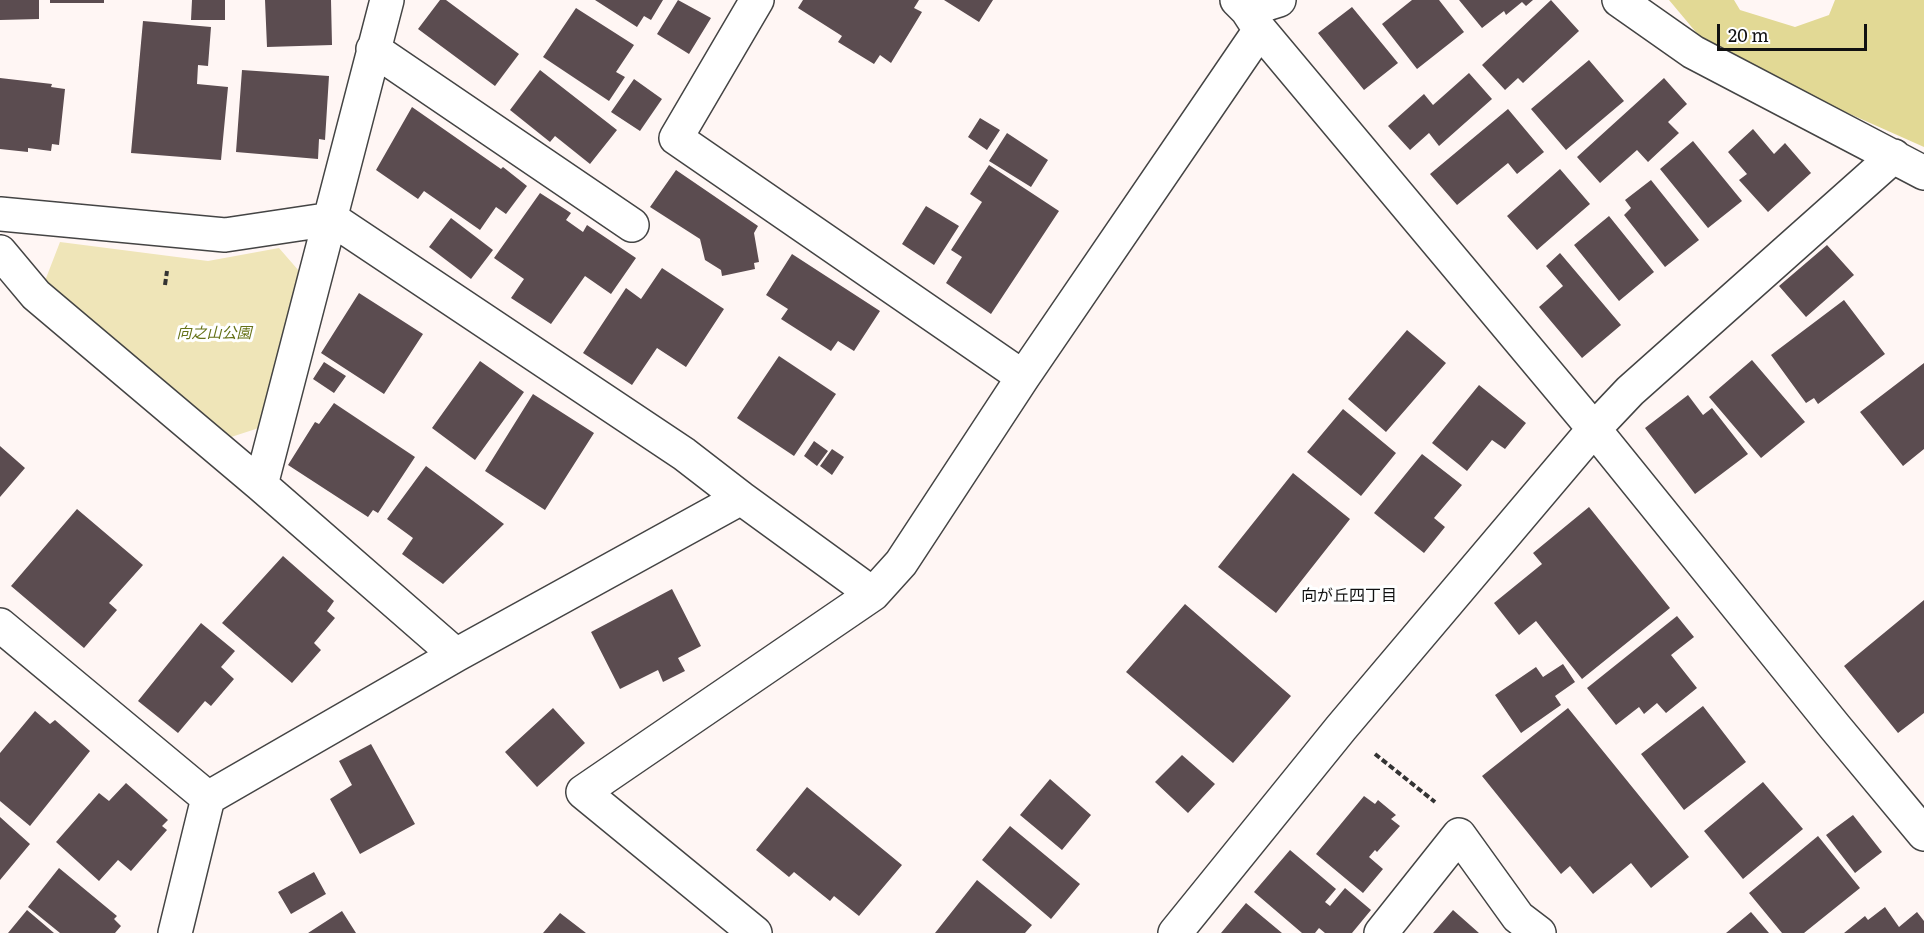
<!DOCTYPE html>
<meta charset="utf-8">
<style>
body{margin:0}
#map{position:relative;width:1924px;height:933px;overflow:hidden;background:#fff6f4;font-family:Literata,serif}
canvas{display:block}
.scale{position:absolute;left:1717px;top:24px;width:150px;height:27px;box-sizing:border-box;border:3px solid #111;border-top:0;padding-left:8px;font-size:18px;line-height:21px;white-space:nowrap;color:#111;-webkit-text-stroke:4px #fff;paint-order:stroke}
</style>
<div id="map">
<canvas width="1924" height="933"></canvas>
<div class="scale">20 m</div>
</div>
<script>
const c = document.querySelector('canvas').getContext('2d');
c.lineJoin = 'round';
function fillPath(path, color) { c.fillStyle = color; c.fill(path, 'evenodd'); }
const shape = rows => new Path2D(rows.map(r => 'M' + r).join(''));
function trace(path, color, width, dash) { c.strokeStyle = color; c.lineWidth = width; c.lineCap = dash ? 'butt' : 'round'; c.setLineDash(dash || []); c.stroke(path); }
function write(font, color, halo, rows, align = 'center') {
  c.font = font + ' Literata,"Noto Sans JP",serif'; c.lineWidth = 6; c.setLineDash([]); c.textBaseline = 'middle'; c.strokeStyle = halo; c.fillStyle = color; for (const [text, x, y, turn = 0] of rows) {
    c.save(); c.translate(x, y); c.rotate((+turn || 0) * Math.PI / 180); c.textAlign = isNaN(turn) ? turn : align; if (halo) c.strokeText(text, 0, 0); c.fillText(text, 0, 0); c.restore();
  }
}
const green = shape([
 [60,242,208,261,279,248,306,279,265,426,225,439,43,286]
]);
const forest = shape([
 [1669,0,1734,0,1740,10,1795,27,1829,15,1835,0,1924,0,1924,147,1814,98,1700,37]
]);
const building = shape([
 [0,0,39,0,39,19,0,20],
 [50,0,104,0,104,3,50,3],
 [192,0,225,0,225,20,191,20],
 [265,0,331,0,332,45,267,47],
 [440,0,446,0,519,54,495,86,418,29],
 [595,0,663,0,651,20,644,16,637,27],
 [678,0,711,18,689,54,657,34],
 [803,0,919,0,914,8,922,12,891,63,880,55,874,64,838,42,842,36,798,8],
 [944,0,993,0,979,22],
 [1412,0,1439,0,1464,32,1417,69,1382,24],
 [1459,0,1533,0,1526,6,1522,2,1506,15,1504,11,1482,28],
 [1551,0,1579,31,1523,83,1518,78,1505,90,1482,65],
 [1352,7,1398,63,1364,90,1318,33],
 [576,8,634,45,616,72,625,77,609,101,543,57],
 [143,21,211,27,208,66,198,65,197,84,228,87,221,160,131,153],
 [1589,60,1624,101,1566,150,1531,109],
 [242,70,329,76,325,140,319,139,318,159,236,152],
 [540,70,617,130,590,164,555,136,550,142,510,110],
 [1469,73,1492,99,1439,146,1429,133,1410,150,1388,126,1424,94,1433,105],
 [0,78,52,84,51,87,65,89,59,145,52,144,51,151,28,148,28,152,0,149],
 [1664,78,1687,104,1668,122,1679,133,1648,162,1637,150,1600,183,1577,157],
 [634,79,662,99,640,131,611,112],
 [412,107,501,169,503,167,527,186,506,214,496,207,480,230,424,191,418,199,376,170],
 [1508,109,1544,152,1517,174,1508,163,1457,205,1430,174],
 [980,118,1000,130,987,150,968,137],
 [1753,129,1774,154,1785,143,1811,173,1768,212,1739,180,1747,174,1728,152],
 [1007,133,1048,160,1031,187,989,161],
 [1693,141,1742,201,1708,228,1660,169],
 [989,165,1059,211,991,314,946,283,962,257,951,250,982,202,970,194],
 [1560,169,1590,204,1537,250,1507,216],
 [676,170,758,226,754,233,759,262,754,263,755,269,722,276,721,270,705,260,700,239,650,207],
 [1651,180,1699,240,1665,267,1624,215,1631,208,1625,200],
 [540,193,571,213,566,220,583,232,587,225,636,258,611,294,585,276,551,324,511,298,524,279,494,258],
 [926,206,959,226,934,265,902,244],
 [1609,216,1654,272,1619,301,1574,245],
 [451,218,493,250,471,279,429,247],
 [1827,245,1854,275,1806,317,1779,286],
 [1560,253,1621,325,1582,358,1539,307,1563,286,1546,266],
 [792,254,880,311,854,351,838,341,831,351,781,319,788,309,766,295],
 [662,268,724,309,686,367,657,348,632,385,583,353,626,288,641,299],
 [359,293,423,334,384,394,321,353],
 [1844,300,1885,354,1818,404,1814,398,1806,403,1771,355],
 [1407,330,1446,363,1386,432,1348,399],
 [779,356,836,394,794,456,737,418],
 [1752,360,1805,422,1761,458,1709,397],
 [480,361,524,392,475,460,432,428],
 [324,362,346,376,334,393,313,379],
 [1924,363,1924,449,1903,466,1860,412],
 [1479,385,1526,423,1505,449,1492,440,1467,471,1432,443],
 [533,394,594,433,545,510,485,471],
 [1688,395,1703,415,1712,408,1748,454,1695,494,1645,428],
 [334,403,415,457,378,513,373,510,368,517,288,465,315,422,319,424],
 [1343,409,1396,453,1361,496,1307,452],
 [814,441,828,451,817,466,804,456],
 [0,446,25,468,0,497],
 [832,449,844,457,832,475,820,466],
 [1422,454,1462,485,1434,518,1445,527,1424,553,1374,513],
 [426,466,504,524,443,584,402,554,413,538,387,519],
 [1293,473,1350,519,1276,613,1218,567],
 [1589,507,1670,608,1582,679,1536,621,1519,635,1494,603,1542,564,1533,553],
 [77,509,143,565,109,603,117,610,84,648,11,586],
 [283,556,334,601,327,611,335,618,314,643,321,650,292,683,222,623],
 [672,589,701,646,678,658,685,671,663,682,658,670,620,689,591,632],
 [1924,600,1924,713,1898,733,1844,666],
 [1185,604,1291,696,1233,763,1126,672],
 [1677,616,1694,637,1671,655,1697,688,1666,713,1657,703,1644,714,1639,707,1616,725,1587,688],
 [201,623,235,651,221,667,234,679,211,706,205,701,178,733,138,701],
 [1563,664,1575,682,1555,696,1561,705,1521,733,1495,695,1536,667,1543,677],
 [1703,706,1746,762,1684,810,1641,754],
 [553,708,585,743,537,787,505,752],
 [1568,708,1689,857,1651,888,1631,863,1593,894,1570,866,1561,874,1482,776],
 [35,711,50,724,55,720,90,751,30,826,0,801,0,753],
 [371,744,415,824,360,854,330,799,352,785,339,761],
 [1182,755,1215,784,1188,813,1155,782],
 [1050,779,1091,815,1062,850,1020,815],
 [1763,782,1803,829,1743,879,1704,831],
 [126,783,168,820,162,826,167,830,131,871,118,860,99,881,56,842,99,793,109,801],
 [807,787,902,865,859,916,834,896,830,901,794,872,789,877,756,850],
 [1364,796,1375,804,1378,800,1396,815,1391,819,1400,826,1377,852,1375,850,1369,857,1383,869,1363,893,1316,854],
 [1853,815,1882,852,1855,873,1826,835],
 [0,817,30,844,0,880],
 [1010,826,1080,884,1051,919,982,860],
 [1818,836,1860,888,1804,933,1782,933,1749,893],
 [1290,850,1336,889,1325,902,1330,906,1345,888,1371,910,1352,933,1325,933,1319,928,1315,933,1302,933,1254,892],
 [59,868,117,916,114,919,121,926,115,933,60,933,28,907],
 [314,872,326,894,291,914,278,892],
 [977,880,1032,925,1025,933,935,933],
 [1246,903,1282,933,1221,933],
 [1885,907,1899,927,1917,912,1924,921,1924,933,1844,933,1865,916,1868,920],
 [27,910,54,933,8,933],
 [1453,910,1479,933,1433,933],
 [342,911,356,933,308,933],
 [1751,912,1769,933,1726,933],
 [560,913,586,933,543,933]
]);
const path = shape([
 [165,285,167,271],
 [1375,754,1435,802]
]);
const minor = shape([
 [757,0,676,138,1023,377],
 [1237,0,1247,10,1260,30,1594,429,1835,727,1924,834],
 [1619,0,1693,52,1924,173],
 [1247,10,1279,0],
 [373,49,632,225],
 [0,214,225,235,332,219,684,454,741,498],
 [0,252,36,295,261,485,456,655],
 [261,485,387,0],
 [0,625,208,798],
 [175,933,208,798,456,655,741,498,873,594,901,563,1023,377,1260,30],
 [755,933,583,792,873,594],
 [1175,933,1341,728,1594,429,1630,391,1894,156],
 [1381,933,1459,835,1518,917,1539,933]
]);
const parkNames = [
 ["向之山公園",214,334]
];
const neighbourhoodNames = [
 ["向が丘四丁目",1349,596]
];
fillPath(green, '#efe5b8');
fillPath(forest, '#e2d995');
fillPath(building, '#5b4c50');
trace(minor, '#444', 36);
trace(path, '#333', 4, [6, 3]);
trace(minor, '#fff', 33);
write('italic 15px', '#667218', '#fff', parkNames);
write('16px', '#111', '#fff', neighbourhoodNames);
</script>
